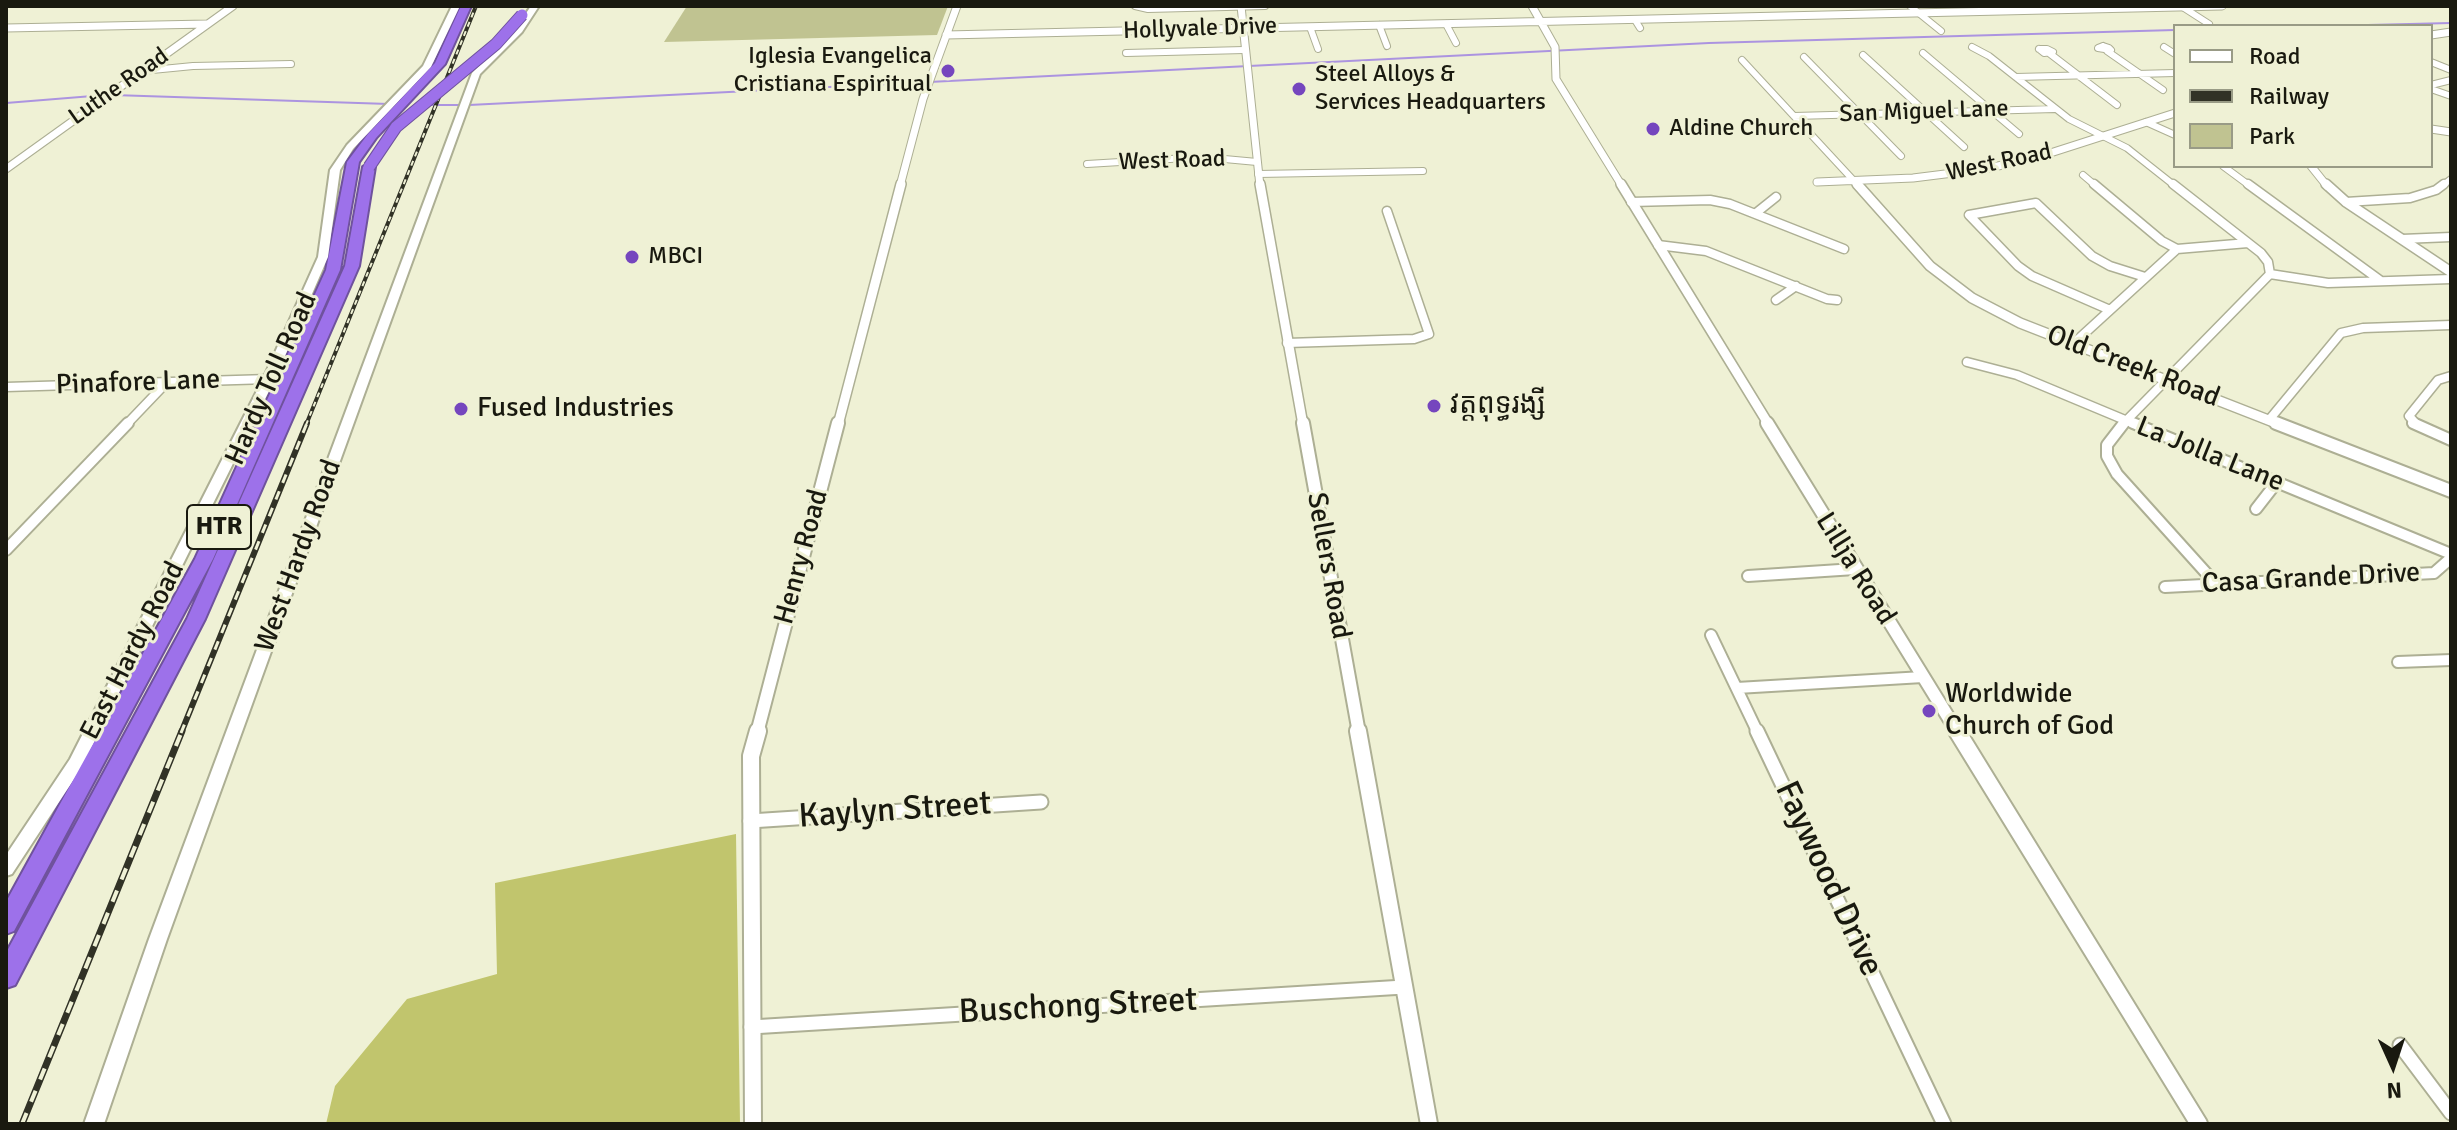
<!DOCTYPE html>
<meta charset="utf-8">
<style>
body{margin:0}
#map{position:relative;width:2457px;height:1130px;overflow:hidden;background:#eff1d5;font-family:Signika,sans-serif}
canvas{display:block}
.frame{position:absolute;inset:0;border:8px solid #19190f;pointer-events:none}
.legend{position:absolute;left:2173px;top:24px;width:260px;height:144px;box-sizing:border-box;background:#eff1d5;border:2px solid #999b86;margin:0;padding:10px 14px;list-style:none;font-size:24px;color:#19190f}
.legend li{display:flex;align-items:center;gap:16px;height:40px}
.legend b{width:40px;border:2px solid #999b86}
.north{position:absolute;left:2353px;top:1026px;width:80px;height:80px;-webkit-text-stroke:6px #eff1d5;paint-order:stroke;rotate:177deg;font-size:22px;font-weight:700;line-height:32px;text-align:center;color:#19190f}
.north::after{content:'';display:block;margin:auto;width:28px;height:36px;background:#19190f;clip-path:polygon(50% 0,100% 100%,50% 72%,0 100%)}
</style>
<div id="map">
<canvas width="2457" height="1130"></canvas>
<div class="frame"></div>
<ul class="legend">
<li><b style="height:10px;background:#fff"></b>Road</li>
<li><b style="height:10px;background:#313226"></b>Railway</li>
<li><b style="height:22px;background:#c0c391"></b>Park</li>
</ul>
<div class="north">N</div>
</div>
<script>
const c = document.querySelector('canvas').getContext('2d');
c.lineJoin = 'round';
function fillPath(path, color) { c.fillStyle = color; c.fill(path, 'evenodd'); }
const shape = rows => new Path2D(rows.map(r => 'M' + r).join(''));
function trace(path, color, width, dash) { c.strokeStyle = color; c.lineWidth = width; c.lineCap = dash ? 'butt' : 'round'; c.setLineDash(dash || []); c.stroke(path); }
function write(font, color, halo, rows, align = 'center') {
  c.font = font + ' Signika,"Noto Sans Khmer",sans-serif'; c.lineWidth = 6; c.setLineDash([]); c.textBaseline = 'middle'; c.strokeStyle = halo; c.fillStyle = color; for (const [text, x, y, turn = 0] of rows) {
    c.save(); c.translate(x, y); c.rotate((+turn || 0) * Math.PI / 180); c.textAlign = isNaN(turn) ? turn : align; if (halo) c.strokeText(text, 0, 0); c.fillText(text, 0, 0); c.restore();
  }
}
const green = shape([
 [687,6,948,6,937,35,664,42]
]);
const forest = shape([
 [736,834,740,1124,326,1124,335,1086,407,999,497,974,495,883]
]);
const stream = shape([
 [2326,26,2451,23],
 [113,95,389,104],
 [6,103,105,95],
 [429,105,461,105],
 [469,105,1709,43,2175,30]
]);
const minorFar3 = shape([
 [1135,6,1148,9,1265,6],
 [1910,6,1941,31],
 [2181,6,2209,24],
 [1635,20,1640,28],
 [1446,24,1456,43],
 [1379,25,1387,46],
 [1310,27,1318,49],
 [2103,46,2109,48,2111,50,2098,48,2103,46],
 [1972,47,1989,56,2069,119,2127,148,2175,186],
 [2164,47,2175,54],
 [2039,49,2047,49,2053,52,2044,53,2039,49],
 [2107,51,2163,90],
 [1126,53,1244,50],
 [1923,53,2019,134],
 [2049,53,2117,105],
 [1863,55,1964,147],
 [1804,57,1901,156],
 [1742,60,1855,182],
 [2431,62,2451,70],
 [142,71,193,66,291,64],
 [2016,77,2175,73],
 [2431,85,2451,80],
 [2431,89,2451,96],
 [1794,116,2055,109],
 [2146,122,2175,135],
 [1087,164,1203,157,1257,162],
 [2223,166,2250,186],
 [1258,174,1423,171],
 [2083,175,2096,186],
 [2442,186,2451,179]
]);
const minorFar2 = shape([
 [2094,184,2162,241,2177,249],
 [2248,184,2381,281],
 [1631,202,1710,200,1730,204,1844,249],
 [2346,202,2410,198,2436,190,2444,184],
 [1756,213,1776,197],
 [2402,239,2451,237],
 [1658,245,1706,251,1827,299,1837,300],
 [2270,274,2328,283,2451,279],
 [1776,300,1796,286],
 [2110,310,2032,276,2018,266,1969,215,2036,203,2092,256,2110,266,2145,277],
 [1287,343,1414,339,1429,334,1387,211],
 [2074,343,2177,249,2248,243],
 [1967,362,2017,375,2137,425],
 [6,387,269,379],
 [2269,420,2341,333,2363,328,2451,325],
 [126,425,168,381],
 [2122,425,2270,274,2268,262,2261,253,2173,184],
 [2417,425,2409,416,2438,380,2451,376]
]);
const minorFar1 = shape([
 [2124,423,2107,445,2107,456,2117,474,2217,585],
 [2133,423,2451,554],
 [2413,423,2451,440],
 [2256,509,2277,482],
 [6,550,128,423],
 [1748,576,1855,569],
 [2165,587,2434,573,2451,558],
 [1711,635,1758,733],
 [2398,662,2451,660],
 [1737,688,1923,677]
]);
const minor = shape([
 [1757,731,1944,1124],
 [750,821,1041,802],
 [751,1027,1404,987],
 [2400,1045,2451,1113]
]);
const tertiaryFar3 = shape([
 [1241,6,1260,186],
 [1532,6,1555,47,1556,79,1622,186],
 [6,28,207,24],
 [946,35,2222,6],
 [2431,35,2451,32],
 [2431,129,2451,132],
 [2311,166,2327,186],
 [6,169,233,6],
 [1817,182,1913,178,1985,169,2041,156,2175,113],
 [1855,182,1858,186],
 [900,186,923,99,957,6]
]);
const tertiaryFar2 = shape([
 [1260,184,1303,425],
 [1621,184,1769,425],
 [1857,184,1930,266,1972,298,2020,323,2281,425],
 [2326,184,2346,202,2451,272],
 [838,425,901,184]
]);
const tertiaryFar1 = shape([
 [1303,423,1359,733],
 [1767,423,1958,733],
 [2276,423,2451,491],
 [757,733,838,423]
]);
const tertiary = shape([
 [1358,731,1429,1124],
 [1957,731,2199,1124],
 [753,1124,751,756,758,731]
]);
const secondary = shape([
 [452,6,460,6,431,67,353,149,340,170,328,257,275,379,82,767,12,874,6,876,6,855,70,759,263,379,318,257,330,170,347,145,423,66,452,6],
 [531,6,539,6,522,32,480,74,167,939,104,1124,84,1124,149,939,472,73,516,28,531,6]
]);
const motorway = shape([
 [461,6,471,6,445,64,376,138,359,162,340,270,213,559,14,931,6,934,6,902,195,559,326,270,347,162,368,134,435,63,461,6],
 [369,163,375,167,359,266,205,619,15,985,6,988,6,953,187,619,345,266,363,167,369,163]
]);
const railFar2 = shape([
 [306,425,476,6]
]);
const railFar1 = shape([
 [181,733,307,423]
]);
const rail = shape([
 [22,1124,182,731]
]);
const motorwayBridge = shape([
 [369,167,396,127,496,44,522,15]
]);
const markers = [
 [948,71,8,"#7546be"],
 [1299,89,8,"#7546be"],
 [1653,129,8,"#7546be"],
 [632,257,8,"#7546be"],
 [1434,406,8,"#7546be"],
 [461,409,8,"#7546be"],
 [1929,711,8,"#7546be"]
];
const farStreetnames = [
 ["Hollyvale Drive",1200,29,-2],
 ["Luthe Road",119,87,-35],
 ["San Miguel Lane",1924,112,-2],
 ["West Road",1172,161,-2],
 ["West Road",1999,163,-12]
];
const farPoinames = [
 ["Iglesia Evangelica",932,57,"right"],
 ["Cristiana Espiritual",932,85,"right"],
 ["Steel Alloys &",1315,75],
 ["Services Headquarters",1315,103],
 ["Aldine Church",1669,129],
 ["MBCI",648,257]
];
const shields = [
 [219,527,64]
];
const shieldNames = [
 ["HTR",219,527]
];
const streetNames = [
 ["Old Creek Road",2133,367,21],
 ["Hardy Toll Road",272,379,-66],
 ["Pinafore Lane",138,383,-2],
 ["La Jolla Lane",2210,455,22],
 ["West Hardy Road",299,556,-70],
 ["Henry Road",802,557,-75],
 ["Sellers Road",1328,566,80],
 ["Lillja Road",1855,569,58],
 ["Casa Grande Drive",2311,579,-3],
 ["East Hardy Road",133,651,-63]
];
const poiNames = [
 ["វត្តពុទ្ធរង្សី",1450,406],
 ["Fused Industries",477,409],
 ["Worldwide",1945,695],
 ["Church of God",1945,727]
];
const nearStreetnames = [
 ["Kaylyn Street",895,811,-4],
 ["Faywood Drive",1828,879,65],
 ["Buschong Street",1078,1007,-3]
];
fillPath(green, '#c0c391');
fillPath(forest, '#c1c56d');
trace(stream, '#ac94e0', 2);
trace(minorFar3, '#adaf94', 8);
trace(minorFar2, '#adaf94', 11);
trace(minorFar1, '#adaf94', 14);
trace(minor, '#adaf94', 17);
trace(tertiaryFar3, '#adaf94', 9);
trace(tertiaryFar2, '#adaf94', 12);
trace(tertiaryFar1, '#adaf94', 16);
trace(tertiary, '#adaf94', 20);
trace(secondary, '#adaf94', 4);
trace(motorway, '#6f529d', 4);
trace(minorFar3, '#fff', 6);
trace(minorFar2, '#fff', 8);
trace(minorFar1, '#fff', 10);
trace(minor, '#fff', 13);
trace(tertiaryFar3, '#fff', 7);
trace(tertiaryFar2, '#fff', 9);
trace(tertiaryFar1, '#fff', 12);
trace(tertiary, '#fff', 16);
fillPath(secondary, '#fff');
fillPath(motorway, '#9d71ea');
trace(railFar2, '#313226', 4);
trace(railFar1, '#313226', 6);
trace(rail, '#313226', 7);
trace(railFar2, '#eff1d5', 2, [5]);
trace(railFar1, '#eff1d5', 3, [9]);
trace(rail, '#eff1d5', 4, [12]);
trace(motorwayBridge, '#6f529d', 13, []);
trace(motorwayBridge, '#9d71ea', 11);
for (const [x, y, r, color] of markers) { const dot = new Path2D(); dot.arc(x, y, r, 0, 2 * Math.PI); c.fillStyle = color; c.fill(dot); trace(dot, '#eff1d5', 3); }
write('24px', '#19190f', '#eff1d5', farStreetnames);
write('24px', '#19190f', '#eff1d5', farPoinames, 'left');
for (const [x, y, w] of shields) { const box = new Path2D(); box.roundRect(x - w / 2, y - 22, w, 44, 6); c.fillStyle = '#eff1d5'; c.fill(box); trace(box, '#19190f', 2); }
write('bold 26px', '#19190f', null, shieldNames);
write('28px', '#19190f', '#eff1d5', streetNames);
write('28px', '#19190f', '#eff1d5', poiNames, 'left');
write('34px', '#19190f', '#eff1d5', nearStreetnames);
</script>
